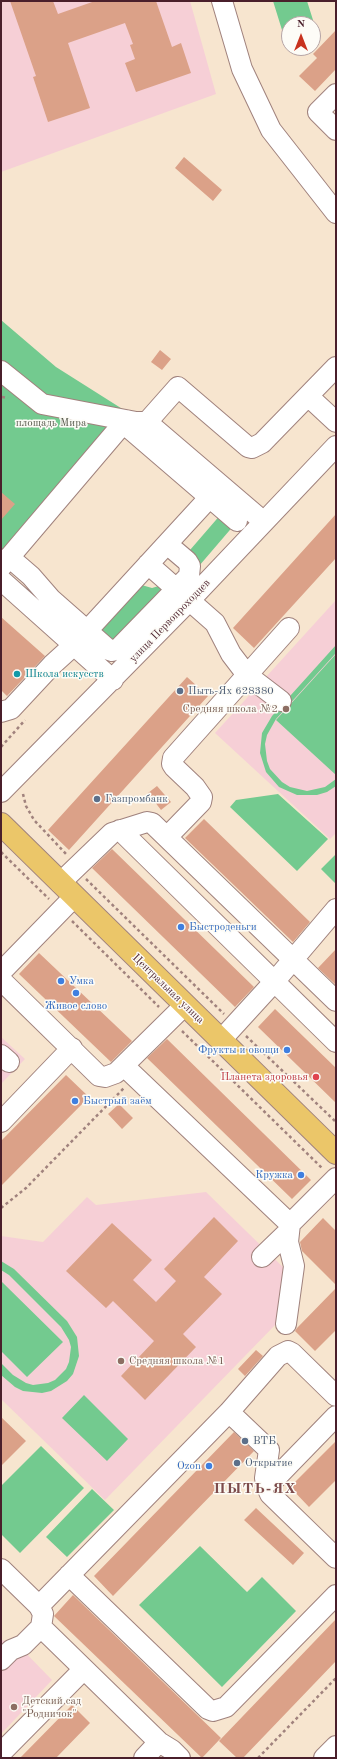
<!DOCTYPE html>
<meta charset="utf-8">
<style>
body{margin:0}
#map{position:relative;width:337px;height:1759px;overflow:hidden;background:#f7e5cf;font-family:"Old Standard TT",serif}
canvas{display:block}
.frame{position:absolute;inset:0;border:2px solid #4a1f2b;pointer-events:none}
.north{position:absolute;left:281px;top:16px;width:40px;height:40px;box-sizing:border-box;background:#fdfcf7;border:1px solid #b5a4a5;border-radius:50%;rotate:0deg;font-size:11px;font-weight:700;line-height:16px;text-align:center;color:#4a1f2b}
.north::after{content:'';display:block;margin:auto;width:14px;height:18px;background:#c8321e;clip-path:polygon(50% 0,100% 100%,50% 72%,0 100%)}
</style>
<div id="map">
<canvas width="337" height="1759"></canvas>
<div class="frame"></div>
<div class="north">N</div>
</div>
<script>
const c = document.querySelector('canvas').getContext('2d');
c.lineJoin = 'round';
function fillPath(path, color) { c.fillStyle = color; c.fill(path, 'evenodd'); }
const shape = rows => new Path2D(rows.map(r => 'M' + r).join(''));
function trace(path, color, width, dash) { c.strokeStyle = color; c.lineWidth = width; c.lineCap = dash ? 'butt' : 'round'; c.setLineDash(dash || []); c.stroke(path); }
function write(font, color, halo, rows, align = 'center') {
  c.font = font + ' "Old Standard TT",serif'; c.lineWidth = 3; c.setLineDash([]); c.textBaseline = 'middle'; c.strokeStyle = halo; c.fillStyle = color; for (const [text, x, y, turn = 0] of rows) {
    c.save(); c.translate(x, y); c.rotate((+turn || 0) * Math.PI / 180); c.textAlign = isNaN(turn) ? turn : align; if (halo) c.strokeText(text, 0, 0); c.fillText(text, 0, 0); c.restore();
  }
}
const built = shape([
 [1,1,190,1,216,94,1,172],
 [336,600,336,833,330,839,215,733],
 [1,1037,25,1059,1,1084],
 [206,1192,285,1269,277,1323,105,1500,1,1399,1,1236,43,1242,87,1197,96,1205],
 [1,1640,17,1644,52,1680,1,1734]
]);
const green = shape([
 [273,1,307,1,313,20,301,24,289,24,289,28,282,30],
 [1,320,56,367,124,410,1,559],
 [222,513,235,524,199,566,190,550],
 [138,584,152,588,162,585,168,589,113,644,96,628],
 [336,645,336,653,276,719,267,735,265,744,267,761,270,769,282,782,290,787,307,791,325,787,336,779,336,786,327,792,317,795,297,795,279,787,266,772,260,753,262,733,272,716],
 [336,654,336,775,276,720],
 [278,794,328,839,297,871,230,807,236,800],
 [336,854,336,884,321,869],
 [1,1261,14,1269,67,1321,77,1337,79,1356,73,1374,67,1381,51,1391,42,1393,23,1391,15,1387,1,1375,1,1363,13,1375,26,1383,33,1385,48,1383,55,1380,66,1369,69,1362,71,1347,69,1340,61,1327,9,1275,1,1270],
 [1,1281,63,1342,27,1377,1,1351],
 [84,1395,128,1439,107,1461,62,1418],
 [41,1446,84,1488,20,1553,1,1534,1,1486],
 [92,1489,114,1510,67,1557,46,1537],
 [200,1546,247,1592,262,1577,296,1611,222,1687,139,1605]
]);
const building = shape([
 [10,1,53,1,58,14,95,1,156,1,172,47,181,43,191,73,136,92,125,63,135,59,130,45,133,44,125,23,68,43,90,108,48,122,33,77,36,76],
 [336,30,336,69,315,91,299,76,317,58,313,54],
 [184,157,222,190,213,201,175,168],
 [160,350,171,359,162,370,151,362],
 [1,492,15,504,1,520],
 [336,514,336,558,254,648,233,628],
 [1,617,45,656,7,696,1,690],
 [187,677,208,696,69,850,48,830],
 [157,786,171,802,161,810,148,793],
 [204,819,310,922,293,942,185,838],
 [112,849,254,987,235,1007,92,868],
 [336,949,336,985,318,968],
 [39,953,132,1041,111,1062,19,974],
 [275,1009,336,1068,336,1103,258,1027],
 [167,1039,311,1180,292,1199,147,1058],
 [66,1075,89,1097,1,1186,1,1141],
 [119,1104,133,1118,122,1129,108,1114],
 [214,1217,238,1241,204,1277,222,1294,183,1334,196,1347,145,1400,121,1376,154,1341,113,1301,106,1308,66,1271,112,1223,152,1260,133,1280,156,1302,176,1281,164,1269],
 [323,1218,336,1231,336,1285,302,1251,300,1242],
 [336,1288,336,1330,315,1351,295,1331,297,1328],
 [256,1350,263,1356,245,1376,238,1369],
 [1,1417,26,1441,1,1466],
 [234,1432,254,1451,113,1596,94,1576],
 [336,1441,336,1480,309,1507,290,1487],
 [256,1508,304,1553,293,1565,244,1520],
 [73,1595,221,1738,202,1758,54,1616],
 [336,1619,336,1661,243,1758,237,1758,219,1741],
 [72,1705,90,1723,56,1758,20,1758]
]);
const path = shape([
 [2,397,8,398],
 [1,747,25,720],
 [23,794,26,806,34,820,67,855],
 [1,852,49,899],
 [86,879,224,1014],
 [72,921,159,1007],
 [182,1031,323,1169],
 [246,1036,336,1122],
 [1,1208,26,1188,124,1088],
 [258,1758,336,1678]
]);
const minor = shape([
 [222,1,242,69,271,130,336,213],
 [336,94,318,112,336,130],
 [1,371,42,404,136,422,147,422,264,522],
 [308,396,336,422],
 [147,422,178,387,248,447,252,448,262,443,336,367],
 [123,423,237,521],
 [9,557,31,576,51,599,109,650,112,651,119,648,189,576,190,566,187,561,167,544],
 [148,564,215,623,231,654,247,675,281,701],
 [1,567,126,420],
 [1,580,113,680],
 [1,712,11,709,52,665,74,645,209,498],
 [1,792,190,600,336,446],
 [120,830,336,1042],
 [167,837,201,802,202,797,195,787,174,767,172,764,173,758,289,628],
 [60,883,112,833,147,822,152,823,336,1001],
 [1,972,74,897],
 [1,980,99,1076,105,1077,116,1073,185,1005],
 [221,1040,274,982,336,909],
 [1,1055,9,1062],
 [124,1066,290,1224,336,1178],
 [1,1122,72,1048],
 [262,1257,289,1231],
 [286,1324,294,1266,288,1242,290,1224],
 [229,1412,269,1450,265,1478,267,1487,270,1494,336,1558],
 [267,1487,336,1416],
 [1,1569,39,1606,43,1614,41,1627,159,1742,172,1750,180,1758],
 [69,1575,208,1709,213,1711,226,1707,336,1595],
 [39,1606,229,1412,278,1356,288,1351,292,1353,336,1396],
 [1,1660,11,1650,23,1645,41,1627],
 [1,1753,84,1669],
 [144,1758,159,1742],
 [324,1758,336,1746]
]);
const major = shape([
 [1,824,336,1153]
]);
const markers = [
 [17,674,4,"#0f9aa8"],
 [180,691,4,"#5c6f8a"],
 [286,709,4,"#8d6e63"],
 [97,799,4,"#5c6f8a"],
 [181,927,4,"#3f7fe0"],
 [61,981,4,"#3f7fe0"],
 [76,993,4,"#3f7fe0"],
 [287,1050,4,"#3f7fe0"],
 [316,1077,4,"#e0444e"],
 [75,1101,4,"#3f7fe0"],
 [301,1175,4,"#3f7fe0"],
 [121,1361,4,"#8d6e63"],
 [245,1441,4,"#5c6f8a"],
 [237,1463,4,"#5c6f8a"],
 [209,1466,4,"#3f7fe0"],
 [14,1707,4,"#8d6e63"]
];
const parkNames = [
 ["площадь Мира",51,423]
];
const streetNames = [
 ["улица Первопроходцев",170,621,-46],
 ["Центральная улица",168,989,44]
];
const cultureNames = [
 ["Школа искусств",25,674]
];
const serviceNames = [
 ["Пыть-Ях 628380",188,691],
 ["Газпромбанк",105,799],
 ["ВТБ",253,1441],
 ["Открытие",245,1463]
];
const educationNames = [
 ["Средняя школа №2",278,709,"right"],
 ["Средняя школа №1",129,1361],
 ["Детский сад",22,1701],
 ["\"Родничок\"",22,1714]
];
const shopNames = [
 ["Быстроденьги",189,927],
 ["Умка",69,981],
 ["Живое слово",76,1006,"center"],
 ["Фрукты и овощи",279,1050,"right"],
 ["Быстрый заём",83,1101],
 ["Кружка",293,1175,"right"],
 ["Ozon",201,1466,"right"]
];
const healthNames = [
 ["Планета здоровья",308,1077]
];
const districtNames = [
 ["ПЫТЬ-ЯХ",255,1489]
];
fillPath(built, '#f6cfd6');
fillPath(green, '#73ca8f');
fillPath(building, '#dba188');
trace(minor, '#a0827d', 22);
trace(major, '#a0827d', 24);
trace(path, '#a0827d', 2.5, [3, 3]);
trace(minor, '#fff', 20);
trace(major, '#ebc669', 22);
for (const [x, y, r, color] of markers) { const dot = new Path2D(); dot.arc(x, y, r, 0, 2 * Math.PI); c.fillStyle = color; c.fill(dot); trace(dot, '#fdfcf7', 1.5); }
write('11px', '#585b4e', '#fdfcf7', parkNames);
write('11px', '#4a1f2b', '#fdfcf7', streetNames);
write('11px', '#0d838f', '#fdfcf7', cultureNames, 'left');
write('11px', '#4e5e75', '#fdfcf7', serviceNames, 'left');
write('11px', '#785e54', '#fdfcf7', educationNames, 'left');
write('11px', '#366cbe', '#fdfcf7', shopNames, 'left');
write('11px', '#be3a42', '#fdfcf7', healthNames, 'right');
c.letterSpacing = '1px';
write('bold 15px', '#7d4c4c', '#fdfcf7', districtNames);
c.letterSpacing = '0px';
</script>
